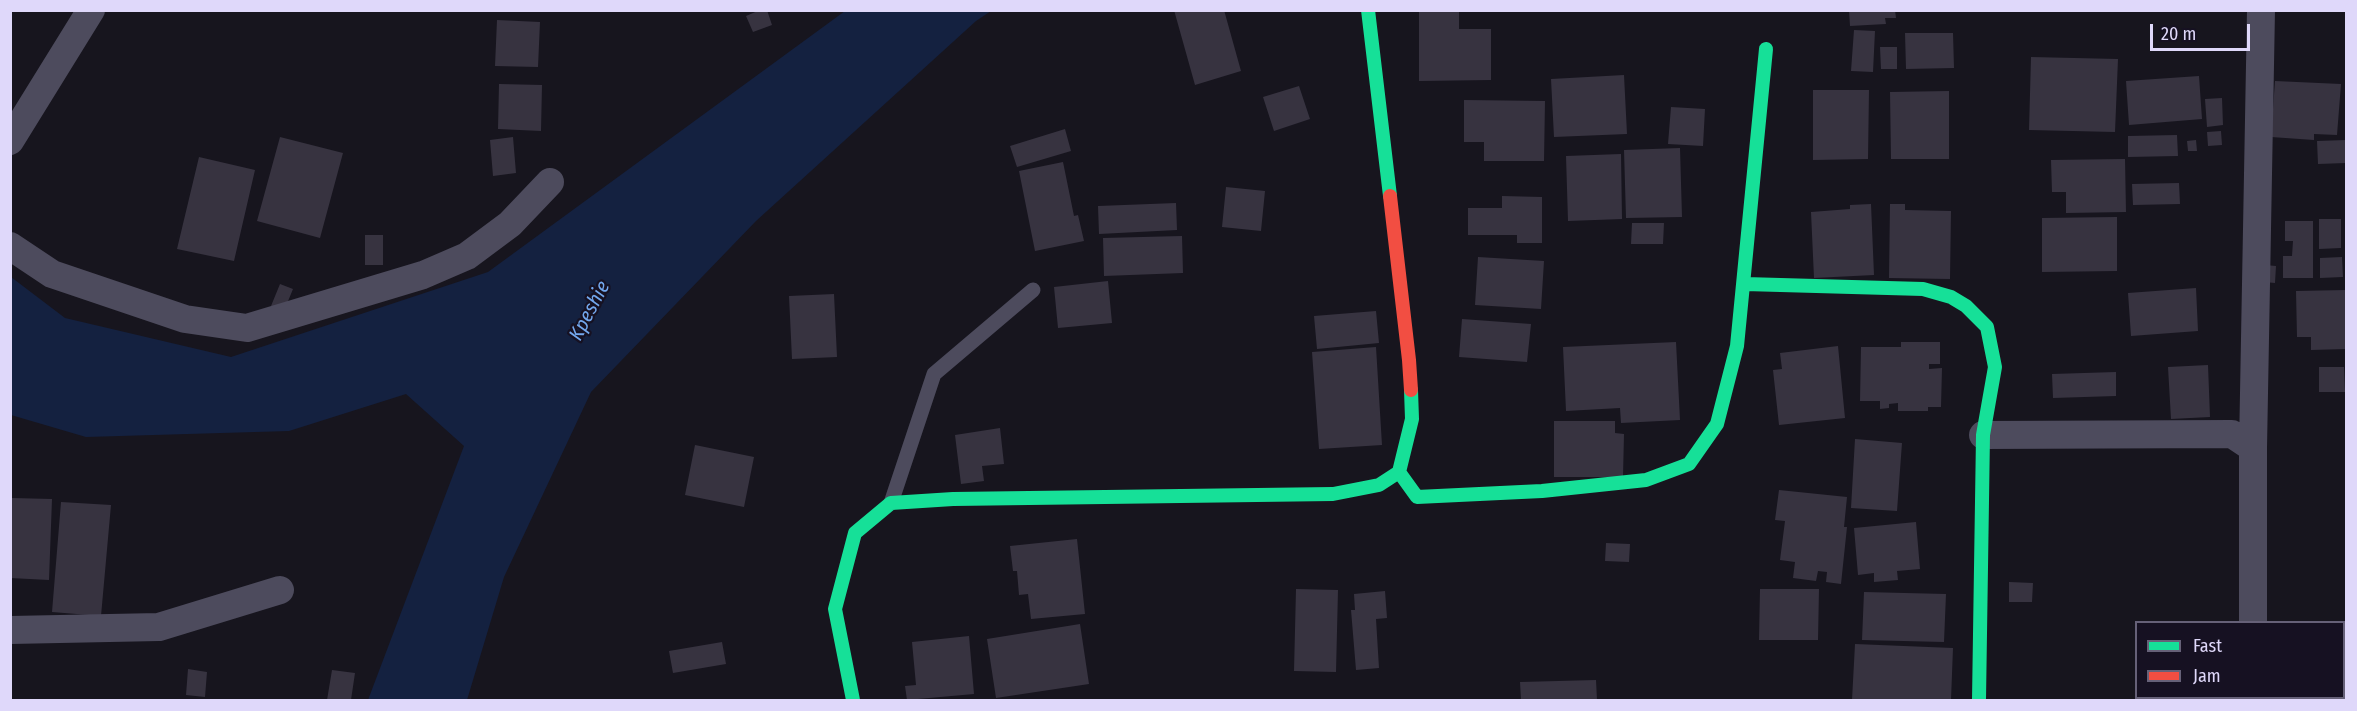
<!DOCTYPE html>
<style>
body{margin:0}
#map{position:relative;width:2357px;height:711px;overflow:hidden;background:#17151e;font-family:"Fira Sans Condensed",sans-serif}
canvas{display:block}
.frame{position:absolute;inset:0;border:12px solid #dfd8fa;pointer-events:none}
.legend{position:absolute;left:2135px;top:621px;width:210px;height:78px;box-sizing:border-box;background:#161122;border:2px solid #666178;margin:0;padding:8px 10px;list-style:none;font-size:18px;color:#dfd8fa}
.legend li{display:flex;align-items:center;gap:12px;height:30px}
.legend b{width:30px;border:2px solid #666178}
.scale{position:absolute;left:2150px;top:24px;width:100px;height:27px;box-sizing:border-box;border:3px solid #dfd8fa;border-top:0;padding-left:8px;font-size:18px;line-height:21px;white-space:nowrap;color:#dfd8fa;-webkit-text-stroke:4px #161122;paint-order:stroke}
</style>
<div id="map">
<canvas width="2357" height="711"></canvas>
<div class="frame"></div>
<ul class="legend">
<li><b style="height:8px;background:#16e098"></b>Fast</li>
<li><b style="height:8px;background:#f24e42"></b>Jam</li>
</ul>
<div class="scale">20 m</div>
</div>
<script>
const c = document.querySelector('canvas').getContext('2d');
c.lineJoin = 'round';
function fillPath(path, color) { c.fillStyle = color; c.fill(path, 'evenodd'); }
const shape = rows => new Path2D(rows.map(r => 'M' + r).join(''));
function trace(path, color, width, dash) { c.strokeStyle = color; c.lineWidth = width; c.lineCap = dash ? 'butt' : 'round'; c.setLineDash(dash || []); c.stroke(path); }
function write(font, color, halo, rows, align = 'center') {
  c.font = font + ' "Fira Sans Condensed",sans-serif'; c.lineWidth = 4.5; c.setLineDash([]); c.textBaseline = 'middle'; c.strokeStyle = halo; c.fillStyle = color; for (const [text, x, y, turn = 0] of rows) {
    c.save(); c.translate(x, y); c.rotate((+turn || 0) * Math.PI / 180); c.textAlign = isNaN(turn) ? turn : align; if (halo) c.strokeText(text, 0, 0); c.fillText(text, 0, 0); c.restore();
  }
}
const water = shape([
 [845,11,991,11,976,21,756,221,591,392,504,577,467,700,368,700,464,446,406,394,289,431,86,437,11,415,11,277,65,318,231,357,488,272]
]);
const building = shape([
 [760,10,767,10,772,25,753,32,746,16],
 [1174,10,1224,10,1241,71,1195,85],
 [1419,10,1459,10,1459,29,1491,29,1491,80,1419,81],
 [1849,10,1895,10,1896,18,1885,18,1886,24,1850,26],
 [497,20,540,22,538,67,495,66],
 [1854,30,1875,31,1873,72,1851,71],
 [1905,33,1953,33,1954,68,1906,69],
 [1880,47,1897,47,1897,69,1881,69],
 [2031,57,2118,59,2115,132,2029,130],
 [1624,75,1627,134,1554,137,1551,79],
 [2199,76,2202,119,2129,125,2126,81],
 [2275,81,2341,84,2337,135,2314,134,2314,140,2271,137],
 [499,84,542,85,541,131,498,129],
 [1299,86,1310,119,1274,131,1263,97],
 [1813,90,1869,90,1868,159,1813,160],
 [1949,91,1949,159,1891,159,1890,92],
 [2222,98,2223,125,2207,127,2205,99],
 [1464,100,1545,101,1544,161,1484,161,1484,142,1464,142],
 [1671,107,1705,109,1703,146,1668,144],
 [1065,129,1071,151,1017,167,1010,146],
 [2221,131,2222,145,2208,146,2207,132],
 [2177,135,2178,156,2128,157,2128,136],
 [280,137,343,153,320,238,257,221],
 [513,137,516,173,493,176,490,140],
 [2196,140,2197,151,2188,151,2187,141],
 [2346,140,2346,163,2318,164,2317,141],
 [1680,148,1682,217,1626,218,1624,150],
 [1621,154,1622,219,1568,221,1566,156],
 [199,157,255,170,234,261,177,249],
 [2125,159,2126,212,2066,213,2066,192,2052,192,2051,160],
 [1063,162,1074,216,1078,215,1084,241,1035,251,1019,171],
 [2179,183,2180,204,2133,205,2132,184],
 [1226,187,1265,191,1261,231,1222,227],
 [1502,196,1542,197,1542,243,1517,243,1517,235,1468,235,1468,208,1502,208],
 [1176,203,1177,230,1099,234,1098,206],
 [1871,204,1874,275,1814,278,1811,212,1850,209,1850,205],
 [1890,204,1905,204,1905,210,1951,211,1950,279,1889,278],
 [2117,217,2117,271,2042,272,2042,218],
 [2319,219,2341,219,2341,248,2319,249],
 [2285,221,2313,221,2313,278,2283,278,2283,256,2292,256,2293,241,2285,241],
 [1632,223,1664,223,1663,244,1631,244],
 [365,235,383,235,383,265,365,265],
 [1182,236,1183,273,1104,276,1103,238],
 [1478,257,1544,261,1541,309,1475,305],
 [2342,257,2343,277,2320,278,2320,258],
 [2265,265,2276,266,2275,283,2264,282],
 [1108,281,1112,323,1058,328,1054,287],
 [280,284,293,289,284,311,271,306],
 [2196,288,2198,331,2131,336,2128,293],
 [2346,290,2346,349,2311,350,2311,337,2297,337,2296,291],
 [834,294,837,357,792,359,789,296],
 [1376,311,1379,343,1317,349,1314,316],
 [1462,319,1531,324,1527,362,1459,357],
 [1676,342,1680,420,1621,423,1620,408,1566,411,1563,347],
 [1901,342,1940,342,1940,364,1929,364,1929,369,1942,368,1941,407,1928,407,1928,411,1898,411,1898,403,1889,404,1889,408,1880,409,1880,401,1860,401,1861,347,1901,347],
 [1838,346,1845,418,1779,425,1773,370,1782,369,1780,353],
 [1376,347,1382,445,1319,449,1312,352],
 [2208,365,2210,417,2171,419,2168,367],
 [2319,367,2344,367,2345,392,2319,392],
 [2116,372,2116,396,2053,398,2052,374],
 [1554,421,1615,421,1615,433,1624,434,1623,477,1554,477],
 [1000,428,1004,464,982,466,984,481,961,484,955,435],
 [1855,439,1902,443,1897,511,1851,508],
 [695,445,754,457,744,507,685,495],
 [1779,490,1847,497,1844,527,1847,527,1841,584,1826,582,1827,572,1818,571,1816,581,1793,578,1795,562,1780,560,1785,521,1775,520],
 [12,498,52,499,49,580,10,578],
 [61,502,111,505,101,616,52,612],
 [1916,522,1920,569,1897,571,1898,580,1874,582,1874,573,1858,575,1854,528],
 [1077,539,1085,614,1031,619,1028,594,1019,595,1017,571,1013,571,1010,546],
 [1606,543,1630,544,1629,562,1605,561],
 [2009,582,2033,583,2032,602,2009,602],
 [1296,589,1338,590,1336,672,1294,671],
 [1760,589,1819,589,1818,640,1759,640],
 [1385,591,1387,618,1376,619,1379,668,1356,670,1351,610,1355,610,1354,594],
 [1864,592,1946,594,1944,642,1862,640],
 [1080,624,1089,684,996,698,987,639],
 [969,636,974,694,907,700,905,686,916,685,912,642],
 [722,642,726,664,673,673,669,651],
 [1855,644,1953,648,1951,700,1852,700],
 [188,669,207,672,205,697,186,695],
 [332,670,355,673,351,700,327,700],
 [1596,680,1597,700,1521,700,1520,682]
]);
const lane = shape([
 [891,503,934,374,1033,290]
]);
const street = shape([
 [10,141,91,10],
 [10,246,52,274,185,319,247,328,423,275,467,256,510,224,550,182],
 [1983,435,2232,434,2253,448,2253,622],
 [2253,448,2261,10],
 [10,630,159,627,280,590],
 [2256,698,2256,700]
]);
const fast = shape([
 [1368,10,1390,196],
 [1745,284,1923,289,1951,297,1966,306,1987,327,1995,367,1983,435,1979,700],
 [1399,472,1417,497,1542,491,1646,480,1689,464,1717,424,1737,346,1766,49],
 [853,700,835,609,855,533,891,503,953,499,1333,494,1379,485,1399,472,1412,419,1411,390]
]);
const jam = shape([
 [1390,196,1409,360,1411,390]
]);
const waterNames = [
 ["Kpeshie",590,311,-62]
];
fillPath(water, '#142140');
fillPath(building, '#373340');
trace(lane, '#4d4b5d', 15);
trace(street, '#4d4b5d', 28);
trace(fast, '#16e098', 14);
trace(jam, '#f24e42', 14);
write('italic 20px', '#73a7ed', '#161122', waterNames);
</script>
